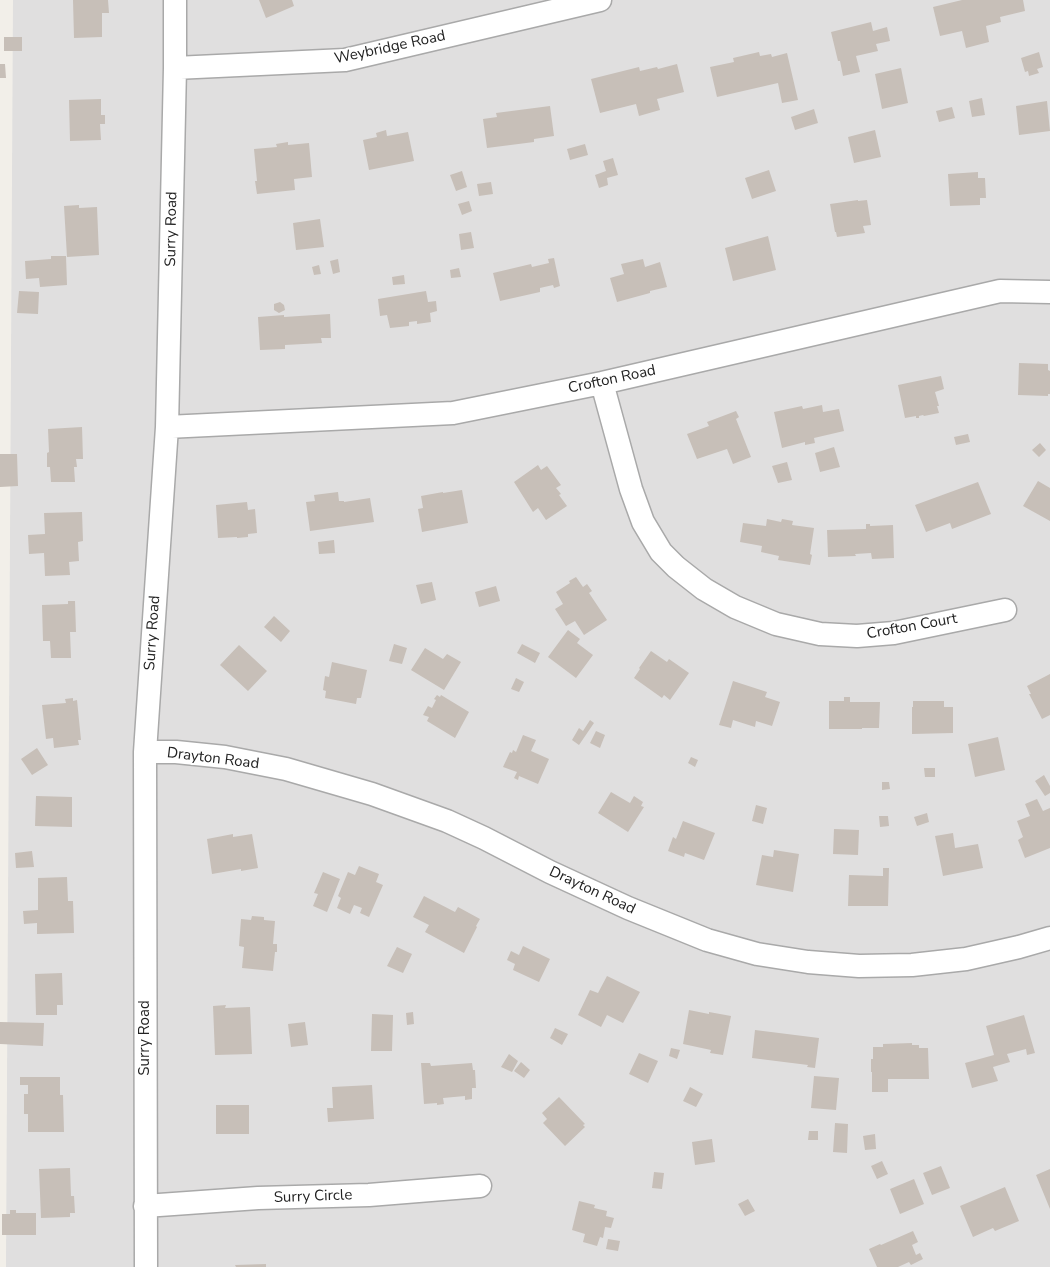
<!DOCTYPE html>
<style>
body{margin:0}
canvas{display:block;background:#f2efe9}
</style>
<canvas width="1050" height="1267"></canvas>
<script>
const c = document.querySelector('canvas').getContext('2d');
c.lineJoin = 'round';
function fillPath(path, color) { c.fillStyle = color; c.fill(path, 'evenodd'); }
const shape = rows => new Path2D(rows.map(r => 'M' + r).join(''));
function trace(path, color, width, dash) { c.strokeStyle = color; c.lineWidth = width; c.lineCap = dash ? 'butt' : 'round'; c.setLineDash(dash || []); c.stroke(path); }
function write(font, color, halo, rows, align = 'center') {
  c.font = font + ' "Nunito Sans",sans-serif'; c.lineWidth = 4; c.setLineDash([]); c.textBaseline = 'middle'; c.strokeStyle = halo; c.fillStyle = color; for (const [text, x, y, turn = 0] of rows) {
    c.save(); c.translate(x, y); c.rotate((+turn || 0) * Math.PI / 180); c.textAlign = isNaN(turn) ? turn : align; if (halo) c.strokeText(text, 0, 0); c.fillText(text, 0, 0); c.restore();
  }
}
const residential = shape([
 [13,0,1050,0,1050,1267,6,1267]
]);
const building = shape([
 [73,0,108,0,109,13,102,13,102,37,74,38],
 [259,0,292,0,294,6,266,18],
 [962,0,1023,0,1025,11,1000,17,1001,22,986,26,989,42,966,48,962,31,940,36,933,7],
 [871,22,873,31,887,27,890,41,876,44,878,51,856,56,860,72,843,76,840,61,838,61,831,32],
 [4,37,22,37,22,51,4,51],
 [759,52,760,56,771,54,772,57,787,53,798,100,782,103,778,83,717,97,710,67,734,62,733,58],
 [1039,52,1043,67,1037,69,1039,73,1029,76,1028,71,1025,72,1021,58],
 [0,64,5,64,6,78,0,78],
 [677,64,684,92,657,99,660,110,639,116,636,104,600,113,591,79,639,67,640,71,657,67,658,69],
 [901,68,908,103,882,109,875,74],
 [982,98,985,115,972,117,969,101],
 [101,99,101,115,105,115,105,124,100,124,101,140,70,141,69,100],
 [1047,101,1050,131,1019,135,1016,106],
 [550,106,554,136,534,139,534,142,487,148,483,119,497,117,496,113],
 [952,107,955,118,939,122,936,111],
 [814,109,818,123,795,130,791,117],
 [386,130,387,136,408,132,414,161,369,170,363,140,377,137,376,133],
 [875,130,881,157,854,163,848,137],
 [288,142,288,145,309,143,312,177,294,179,295,190,257,194,255,181,257,181,254,149,277,147,276,144],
 [585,144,588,155,570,160,567,149],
 [613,158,618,175,607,178,608,185,599,188,595,175,606,171,603,161],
 [769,170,776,191,752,199,745,178],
 [462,171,467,187,456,191,450,175],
 [978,172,978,178,985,178,986,198,980,198,980,205,950,206,948,174],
 [491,182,493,194,479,196,477,184],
 [858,200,858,201,867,200,871,225,863,226,865,233,837,237,836,232,835,232,830,204],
 [469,201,472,211,462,215,458,204],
 [79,205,79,208,97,207,99,255,67,257,64,206],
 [320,219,324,247,296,250,293,223],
 [471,232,474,248,461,250,459,234],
 [768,236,776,270,733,281,725,248],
 [51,256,66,256,67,285,40,287,39,278,26,279,25,261,51,259],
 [554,258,560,286,554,288,553,285,540,288,540,292,500,301,493,273,531,264,532,267,549,263,548,259],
 [338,259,340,272,333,274,330,261],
 [643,259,645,267,660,262,667,287,650,291,650,293,617,302,610,278,624,274,621,264],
 [319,265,321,274,314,275,312,267],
 [459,268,461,277,451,278,450,270],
 [404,275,405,284,393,285,392,277],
 [19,291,39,292,38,314,17,313],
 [426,291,428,302,436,301,437,311,430,313,431,322,417,324,417,321,409,322,409,326,390,328,387,315,380,316,378,299],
 [280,302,284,305,285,310,279,313,274,310,274,304],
 [330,314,331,338,321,338,322,343,285,345,285,349,260,350,258,317,284,315,284,317],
 [1019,363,1048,364,1048,370,1050,371,1050,394,1048,394,1048,396,1018,395],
 [941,376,944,389,935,392,939,406,937,406,939,413,924,416,923,415,919,416,919,418,916,418,916,416,905,418,898,385],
 [822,405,823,412,839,409,844,431,814,438,815,443,805,445,805,442,782,448,774,412,802,406,803,409],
 [736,411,739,417,736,419,751,457,733,464,727,449,697,459,687,434,709,426,707,422],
 [82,427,83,459,76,459,77,467,74,467,75,482,51,482,50,467,47,467,47,453,49,452,48,429],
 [968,434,970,442,956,445,954,437],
 [1040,443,1046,450,1039,457,1032,450],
 [834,447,840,467,820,472,815,453],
 [0,454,17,454,18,486,0,487],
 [787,462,792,480,778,483,772,466],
 [538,465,541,470,547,466,561,485,556,488,561,494,559,495,567,506,546,520,538,508,533,512,514,482],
 [1038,481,1050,488,1050,521,1023,506],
 [978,482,991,514,952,529,950,523,926,532,915,505],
 [462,490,468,523,422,532,418,509,423,508,421,496,443,492,443,493],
 [338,492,339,501,344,501,344,502,370,498,374,522,310,531,306,502,315,501,314,495],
 [247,502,248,510,255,509,257,533,248,534,248,537,237,538,237,537,218,538,216,505],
 [82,512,83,541,78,542,79,561,69,562,70,575,45,576,44,553,29,554,28,535,45,534,44,513],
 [767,519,781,522,782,519,793,521,792,525,814,528,810,554,812,555,810,565,778,560,779,556,761,552,762,546,740,542,743,523,766,526],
 [866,524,870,524,870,526,893,525,894,558,872,559,871,553,855,554,856,556,828,557,827,530,866,529],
 [334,540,335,553,319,554,318,542],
 [576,577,583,587,587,584,592,591,589,593,607,620,584,635,575,621,566,626,555,609,563,604,556,592,570,583,569,581],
 [432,582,436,600,421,604,416,585],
 [496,586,500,601,479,607,475,592],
 [68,601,75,601,76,632,70,632,71,658,51,658,50,641,43,641,42,605,68,604],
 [274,616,290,631,281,642,264,627],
 [568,630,580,639,577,643,593,655,576,678,548,657],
 [394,644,407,648,402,664,389,661],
 [522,644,540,653,535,663,517,653],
 [239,645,267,671,248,691,220,665],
 [425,648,443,659,447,654,461,662,444,690,411,670],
 [651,651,667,662,669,659,689,673,670,700,664,695,662,698,634,678,640,669,639,668],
 [332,662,367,670,361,698,357,698,356,704,325,698,326,691,323,690,325,676,329,677],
 [1050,674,1050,715,1042,719,1029,694,1031,694,1027,686],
 [516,678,524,682,519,692,511,689],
 [733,681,767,692,765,697,780,702,772,726,756,721,755,727,733,720,731,728,719,725],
 [437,695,440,697,441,695,469,712,455,738,427,721,429,717,423,715,428,706,432,708,436,700,434,699],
 [844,697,850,697,850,702,880,702,879,728,862,728,862,729,829,729,829,701,844,701],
 [73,698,73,701,77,700,81,740,78,740,79,745,54,748,53,738,46,739,42,705,66,703,65,699],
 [913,701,944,701,944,707,953,707,953,733,912,734,912,707,913,707],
 [590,720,594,723,579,745,572,740,579,728,583,731],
 [596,731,605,735,600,748,590,743],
 [523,735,536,740,531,751,549,759,538,784,519,776,518,780,514,778,517,772,503,767,510,752,512,753,513,750,516,752],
 [998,737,1005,770,975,777,968,744],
 [37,748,48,765,32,775,21,759],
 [691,757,698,760,695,767,688,763],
 [924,768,935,768,935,777,925,777],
 [1044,775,1050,786,1050,793,1045,796,1035,781],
 [882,782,889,782,890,789,882,790],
 [611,792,630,803,634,796,643,802,641,806,644,807,628,832,598,813],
 [36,796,72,797,72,827,35,826],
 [1037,799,1043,811,1050,808,1050,848,1025,858,1018,840,1023,837,1017,821,1030,816,1025,804],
 [756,805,767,808,763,824,752,821],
 [927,813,929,822,917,826,914,817],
 [879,816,888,816,889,826,880,827],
 [683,821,715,833,704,860,685,853,684,857,668,851,673,837,676,839],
 [834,829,859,830,858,855,833,854],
 [953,833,955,848,978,844,983,868,943,876,935,836],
 [233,834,233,837,252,834,258,868,241,871,241,869,212,874,207,839],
 [774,850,799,854,793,892,756,885,762,855,773,857],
 [32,851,34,867,16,868,15,853],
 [359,866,379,874,376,882,383,885,369,917,360,913,362,908,354,905,350,914,337,908,341,898,338,896,348,872,355,875],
 [883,868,889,868,888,906,848,906,849,875,883,876],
 [323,872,340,879,327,912,313,906,318,894,314,893],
 [67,877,68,901,73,901,74,933,37,934,37,923,24,924,23,911,38,910,38,878],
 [424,896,455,912,458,907,480,919,476,926,477,927,464,953,425,932,429,925,413,917],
 [252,916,264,917,264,920,275,921,273,944,277,944,277,952,275,952,273,971,242,968,244,947,239,946,241,919,251,920],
 [523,946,550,959,539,982,513,970,515,964,507,960,511,951,519,955],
 [397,947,412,954,403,973,387,966],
 [62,973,63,1005,57,1005,57,1015,36,1015,35,974],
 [607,976,640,992,623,1023,607,1015,601,1027,578,1015,590,990,598,993],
 [226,1005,225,1008,250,1007,252,1054,215,1055,213,1006],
 [689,1010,709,1014,709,1012,731,1016,723,1055,710,1053,711,1050,683,1044],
 [413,1012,414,1024,407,1025,406,1013],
 [372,1014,393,1015,392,1051,371,1051],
 [1024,1015,1035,1053,1027,1055,1026,1049,1007,1054,1010,1062,993,1067,998,1081,972,1088,965,1063,994,1055,986,1026],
 [0,1022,44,1023,43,1046,0,1044],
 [305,1022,308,1045,291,1047,288,1024],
 [555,1028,568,1034,562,1045,550,1038],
 [755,1030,819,1038,815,1068,807,1067,808,1065,752,1058],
 [912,1043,912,1045,919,1045,919,1048,928,1048,929,1079,888,1079,888,1092,872,1092,872,1072,871,1072,871,1059,873,1059,873,1047,883,1047,883,1044],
 [671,1048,680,1050,677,1059,669,1056],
 [639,1053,658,1061,648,1083,629,1074],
 [509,1054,518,1061,512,1072,501,1067],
 [521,1062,530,1070,524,1078,514,1071],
 [421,1063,430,1063,431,1066,472,1063,473,1070,475,1070,476,1088,472,1088,472,1099,465,1100,465,1096,443,1098,444,1104,437,1105,437,1103,424,1104],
 [814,1076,839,1078,836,1110,811,1108],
 [20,1077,60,1077,60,1095,63,1095,64,1132,28,1132,28,1114,24,1114,24,1094,28,1094,28,1085,20,1085],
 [372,1085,374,1119,328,1122,327,1108,333,1108,332,1087],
 [690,1087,703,1094,696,1107,683,1101],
 [559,1097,585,1124,583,1125,585,1127,565,1146,543,1123,547,1119,542,1113],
 [216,1105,249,1105,249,1134,216,1134],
 [835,1123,848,1124,847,1153,833,1152],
 [809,1131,818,1131,818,1140,808,1140],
 [875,1134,876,1149,865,1150,863,1136],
 [712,1139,715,1162,695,1165,692,1142],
 [882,1161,888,1174,877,1179,871,1166],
 [941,1166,950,1188,932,1195,923,1173],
 [70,1168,71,1196,74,1196,75,1213,70,1213,70,1217,41,1218,39,1169],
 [1050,1169,1050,1209,1036,1175],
 [654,1172,664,1173,662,1189,652,1188],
 [914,1179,924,1204,900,1214,890,1189],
 [1005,1187,1019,1221,995,1231,993,1228,973,1237,960,1206],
 [748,1199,755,1211,745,1216,738,1204],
 [579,1201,595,1205,594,1208,607,1211,606,1216,614,1218,611,1228,605,1227,603,1238,600,1237,597,1246,583,1242,585,1234,572,1230],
 [10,1210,16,1210,16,1213,36,1213,36,1235,2,1235,2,1214,10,1214],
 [913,1231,918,1242,912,1245,916,1255,920,1253,923,1259,911,1265,909,1262,898,1267,877,1267,869,1249,880,1244,881,1245],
 [608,1239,620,1241,618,1251,606,1249],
 [266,1264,266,1267,236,1267,235,1265]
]);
const minor = shape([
 [175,68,345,60,600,0],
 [602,383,631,489,643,522,661,552,676,567,704,589,735,607,776,624,820,634,857,636,894,633,1005,610],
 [167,427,453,413,602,383,1000,291,1050,292],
 [145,752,176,752,225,757,286,769,372,794,447,821,484,838,550,872,628,908,707,940,757,954,808,962,859,966,912,965,966,959,1019,947,1050,938],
 [145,1206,258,1198,369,1195,480,1186],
 [146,1267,145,752,167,427,175,68,175,0]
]);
const streetNames = [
 ["Weybridge Road",390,48,-12],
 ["Surry Road",172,229,-89],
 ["Crofton Road",612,380,-12],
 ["Crofton Court",912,627,-10],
 ["Surry Road",153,633,-86],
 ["Drayton Road",213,759,7],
 ["Drayton Road",592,891,25],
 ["Surry Road",145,1038,-90],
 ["Surry Circle",313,1197,-2]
];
fillPath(residential, '#e0dfdf');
fillPath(building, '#c7bfb8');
trace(minor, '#a9a9a9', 25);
trace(minor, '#fff', 22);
write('15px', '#222', '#fff', streetNames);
</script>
